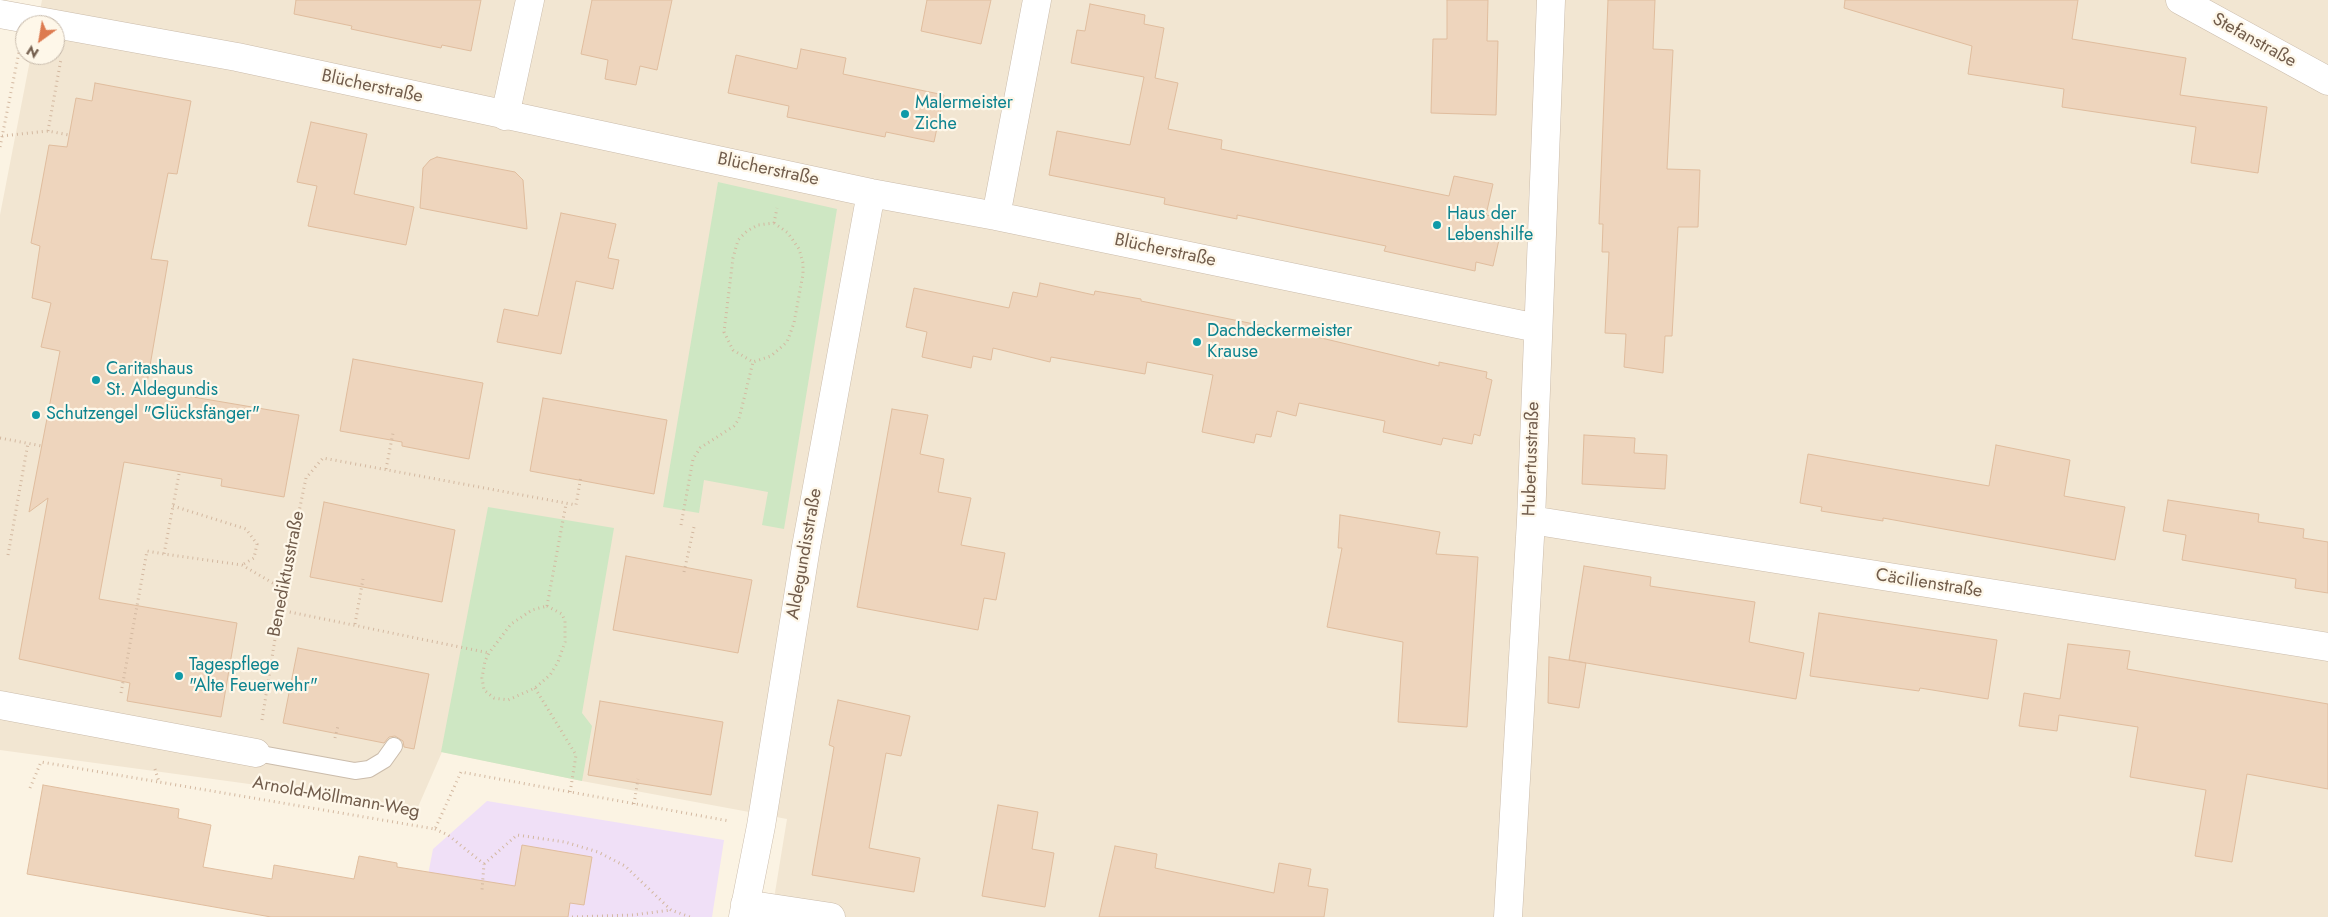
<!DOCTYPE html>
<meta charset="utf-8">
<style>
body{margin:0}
#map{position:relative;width:2328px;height:917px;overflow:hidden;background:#fbf3e3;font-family:Jost,sans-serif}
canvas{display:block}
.north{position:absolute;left:15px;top:15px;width:50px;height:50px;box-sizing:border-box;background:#fef7e9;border:1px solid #c6b9aa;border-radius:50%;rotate:212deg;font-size:14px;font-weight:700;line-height:20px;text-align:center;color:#715c4b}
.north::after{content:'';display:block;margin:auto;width:18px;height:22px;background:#dd7b50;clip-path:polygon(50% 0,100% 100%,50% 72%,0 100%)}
</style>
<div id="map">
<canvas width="2328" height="917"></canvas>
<div class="north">N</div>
</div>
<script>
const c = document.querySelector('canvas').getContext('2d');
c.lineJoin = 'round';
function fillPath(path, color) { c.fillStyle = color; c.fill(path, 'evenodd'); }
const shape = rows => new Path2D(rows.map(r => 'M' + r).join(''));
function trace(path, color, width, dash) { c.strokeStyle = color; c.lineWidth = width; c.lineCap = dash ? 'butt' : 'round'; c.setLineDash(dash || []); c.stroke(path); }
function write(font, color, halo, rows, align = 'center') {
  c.font = font + ' Jost,sans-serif'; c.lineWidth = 4.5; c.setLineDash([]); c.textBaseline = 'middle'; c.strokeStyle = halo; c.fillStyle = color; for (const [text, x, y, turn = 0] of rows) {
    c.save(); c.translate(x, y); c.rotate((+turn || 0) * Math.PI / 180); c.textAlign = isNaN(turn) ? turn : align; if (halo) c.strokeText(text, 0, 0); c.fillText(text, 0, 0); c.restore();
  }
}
const residential = shape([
 [42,0,2328,0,2328,917,771,917,787,819,582,781,442,752,418,807,0,750,0,215,31,55,55,55,55,25,37,25]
]);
const education = shape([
 [487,801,724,840,712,917,420,917,433,849]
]);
const green = shape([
 [718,182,837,209,784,529,762,525,768,492,704,480,699,513,663,507],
 [488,507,614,528,582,713,592,726,582,781,441,752]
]);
const building = shape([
 [296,0,481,0,471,51,442,45,441,48,351,29,352,26,294,14,296,0],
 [592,0,672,0,657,70,640,66,636,85,605,79,608,60,581,54,592,0],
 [927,0,991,0,981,44,921,31,927,0],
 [1447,0,1488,0,1487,41,1498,41,1496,115,1431,113,1433,39,1447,39,1447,0],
 [1608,0,1655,0,1653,49,1673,50,1667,169,1700,170,1698,227,1678,227,1672,336,1665,336,1663,373,1624,367,1626,334,1605,333,1609,252,1602,252,1603,224,1599,224,1608,0],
 [1845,0,2078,0,2072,39,2186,58,2180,95,2267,107,2258,173,2191,163,2196,127,2062,107,2064,89,1968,74,1972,46,1844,8,1845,0],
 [1090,4,1145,15,1144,24,1164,28,1155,78,1178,83,1168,129,1222,140,1221,149,1449,196,1454,176,1493,184,1486,215,1504,218,1493,266,1476,262,1475,271,1384,251,1386,246,1237,215,1237,219,1164,204,1165,198,1049,175,1057,131,1130,145,1144,77,1071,63,1077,30,1085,31,1090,4],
 [801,49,846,58,843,74,944,95,934,142,886,132,885,137,787,117,789,106,728,93,736,55,797,69,801,49],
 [95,83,191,101,177,174,168,173,151,259,168,261,146,389,299,415,284,497,221,486,222,479,124,462,99,599,237,623,221,717,127,701,130,683,19,659,48,498,29,512,60,351,41,347,51,303,32,298,40,246,31,243,49,145,67,147,76,98,92,101,95,83],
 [311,122,367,134,354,194,414,207,406,245,308,226,317,186,297,182,311,122],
 [437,157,515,172,523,180,527,229,420,208,423,168,430,160,437,157],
 [561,213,616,224,608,258,619,260,613,289,576,281,561,354,497,342,504,309,538,316,561,213],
 [1040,283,1094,295,1095,291,1141,299,1141,301,1313,336,1439,366,1439,362,1487,372,1486,378,1492,380,1480,436,1474,434,1472,444,1443,438,1441,445,1383,432,1385,421,1299,403,1296,416,1277,411,1271,437,1256,434,1254,443,1202,432,1213,375,1147,362,1145,374,1051,357,1050,362,993,348,991,360,973,356,971,368,922,357,927,332,906,327,914,288,1009,308,1013,292,1037,297,1040,283],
 [353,359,483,383,469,459,402,446,402,442,340,431,353,359],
 [543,398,667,420,654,494,530,471,543,398],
 [892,409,928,415,920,454,944,459,938,492,971,498,961,545,1005,553,996,600,984,598,978,630,857,607,892,409],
 [1584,435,1635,438,1634,453,1667,455,1665,489,1582,484,1584,435],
 [1996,445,2070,460,2064,496,2125,507,2115,560,1883,518,1883,521,1821,511,1822,507,1800,503,1808,454,1989,486,1996,445],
 [2168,500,2259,514,2258,522,2304,529,2303,538,2328,542,2328,593,2295,588,2296,579,2182,560,2186,535,2163,531,2168,500],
 [324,502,455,530,442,602,310,577,324,502],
 [1340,515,1440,532,1436,554,1478,557,1467,727,1398,722,1403,642,1327,627,1342,548,1338,548,1340,515],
 [626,556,752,580,738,653,613,630,626,556],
 [1584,566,1651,577,1650,586,1755,602,1749,642,1804,653,1796,699,1569,660,1584,566],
 [1819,613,1997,640,1988,699,1920,688,1919,691,1810,676,1819,613],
 [2068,644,2130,651,2127,669,2328,704,2328,789,2247,774,2232,862,2195,856,2206,790,2130,777,2138,727,2059,715,2057,731,2019,726,2024,693,2060,699,2068,644],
 [298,648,429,674,414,749,404,747,403,741,395,736,389,737,384,743,283,723,298,648],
 [1549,657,1586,663,1579,708,1548,703,1549,657],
 [838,700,910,716,901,756,886,753,869,848,920,858,914,892,812,875,834,747,829,745,838,700],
 [600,701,723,722,711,795,588,775,600,701],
 [43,785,179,809,178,818,211,825,203,867,272,879,274,865,354,879,359,856,397,863,397,867,515,886,522,845,592,857,584,905,570,903,568,917,271,917,27,874,43,785],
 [998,805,1038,812,1032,849,1054,853,1045,907,982,896,998,805],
 [1115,846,1157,854,1155,868,1274,893,1279,863,1311,869,1308,886,1328,889,1324,917,1099,917,1115,846]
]);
const path = shape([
 [48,131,61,59],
 [2,136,48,131,69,135],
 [0,147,19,52],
 [774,223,788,233,799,249,803,263,803,274,794,323,787,342,771,356,753,362,733,350,724,332,733,258,738,240,747,231,758,225,774,223],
 [774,223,777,208],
 [0,438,42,446],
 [386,469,393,433],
 [179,474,164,554,242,565,283,589],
 [173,506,246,529,257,544,254,558,242,565],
 [681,525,693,459,700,448,734,426,739,419,753,362],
 [8,555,28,443],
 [684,572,694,527],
 [547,606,562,614,565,621,565,642,558,662,550,675,535,688,508,700,494,698,484,690,482,678,485,661,489,653,511,624,532,610,547,606],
 [547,606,566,504],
 [280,610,489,653],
 [355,624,363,579],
 [535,688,576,755,570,793],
 [121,693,147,551,164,554],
 [262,720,283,589,306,478,323,458,576,505,581,476],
 [335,738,338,726],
 [155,769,159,782,435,829,461,772,729,821],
 [30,788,41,762,159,782],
 [634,804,638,779],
 [435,829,448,835,484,864,482,890],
 [484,864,517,835,565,842,598,852,625,866,671,910,690,917],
 [572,917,633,915,671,910]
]);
const service = shape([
 [256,753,355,771,369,769,384,760,394,746]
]);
const minor = shape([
 [2180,0,2328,81],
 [0,14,237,57,871,193,996,216,1537,328],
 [505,116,530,0],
 [996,216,1037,0],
 [1531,520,2328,647],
 [0,705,256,753],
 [745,904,831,917],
 [743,917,761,826,806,547,871,193],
 [1508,917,1531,520,1551,0]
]);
const markers = [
 [905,114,5,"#0f9aa8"],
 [1437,225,5,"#0f9aa8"],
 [1197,342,5,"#0f9aa8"],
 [96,380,5,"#0f9aa8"],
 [36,415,5,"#0f9aa8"],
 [179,676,5,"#0f9aa8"]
];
const streetNames = [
 ["Stefanstraße",2254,41,29],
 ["Blücherstraße",372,87,12],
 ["Blücherstraße",768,170,12],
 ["Blücherstraße",1165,251,12],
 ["Hubertusstraße",1532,459,-88],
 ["Aldegundisstraße",805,554,-80],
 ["Benediktusstraße",287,574,-79],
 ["Cäcilienstraße",1929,584,9],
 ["Arnold-Möllmann-Weg",336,798,10]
];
const cultureNames = [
 ["Malermeister",915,104],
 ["Ziche",915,125],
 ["Haus der",1447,215],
 ["Lebenshilfe",1447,236],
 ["Dachdeckermeister",1207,332],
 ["Krause",1207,353],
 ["Caritashaus",106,370],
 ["St. Aldegundis",106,391],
 ["Schutzengel \"Glücksfänger\"",46,415],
 ["Tagespflege",189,666],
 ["\"Alte Feuerwehr\"",189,687]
];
fillPath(residential, '#f2e6d2');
fillPath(education, '#f0e0f7');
fillPath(green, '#cee7c3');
fillPath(building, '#eed5bd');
trace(building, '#e0bd9e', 1);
trace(service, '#cbbcab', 18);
trace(minor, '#cbbcab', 29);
trace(path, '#d3b8a0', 3, [1, 4]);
trace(service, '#fff', 16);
trace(minor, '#fff', 28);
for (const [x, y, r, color] of markers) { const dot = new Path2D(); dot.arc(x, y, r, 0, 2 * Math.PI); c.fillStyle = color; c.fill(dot); trace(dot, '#fef7e9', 2); }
write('18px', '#715c4b', '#fef7e9', streetNames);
write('18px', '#0d838f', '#fef7e9', cultureNames, 'left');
</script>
